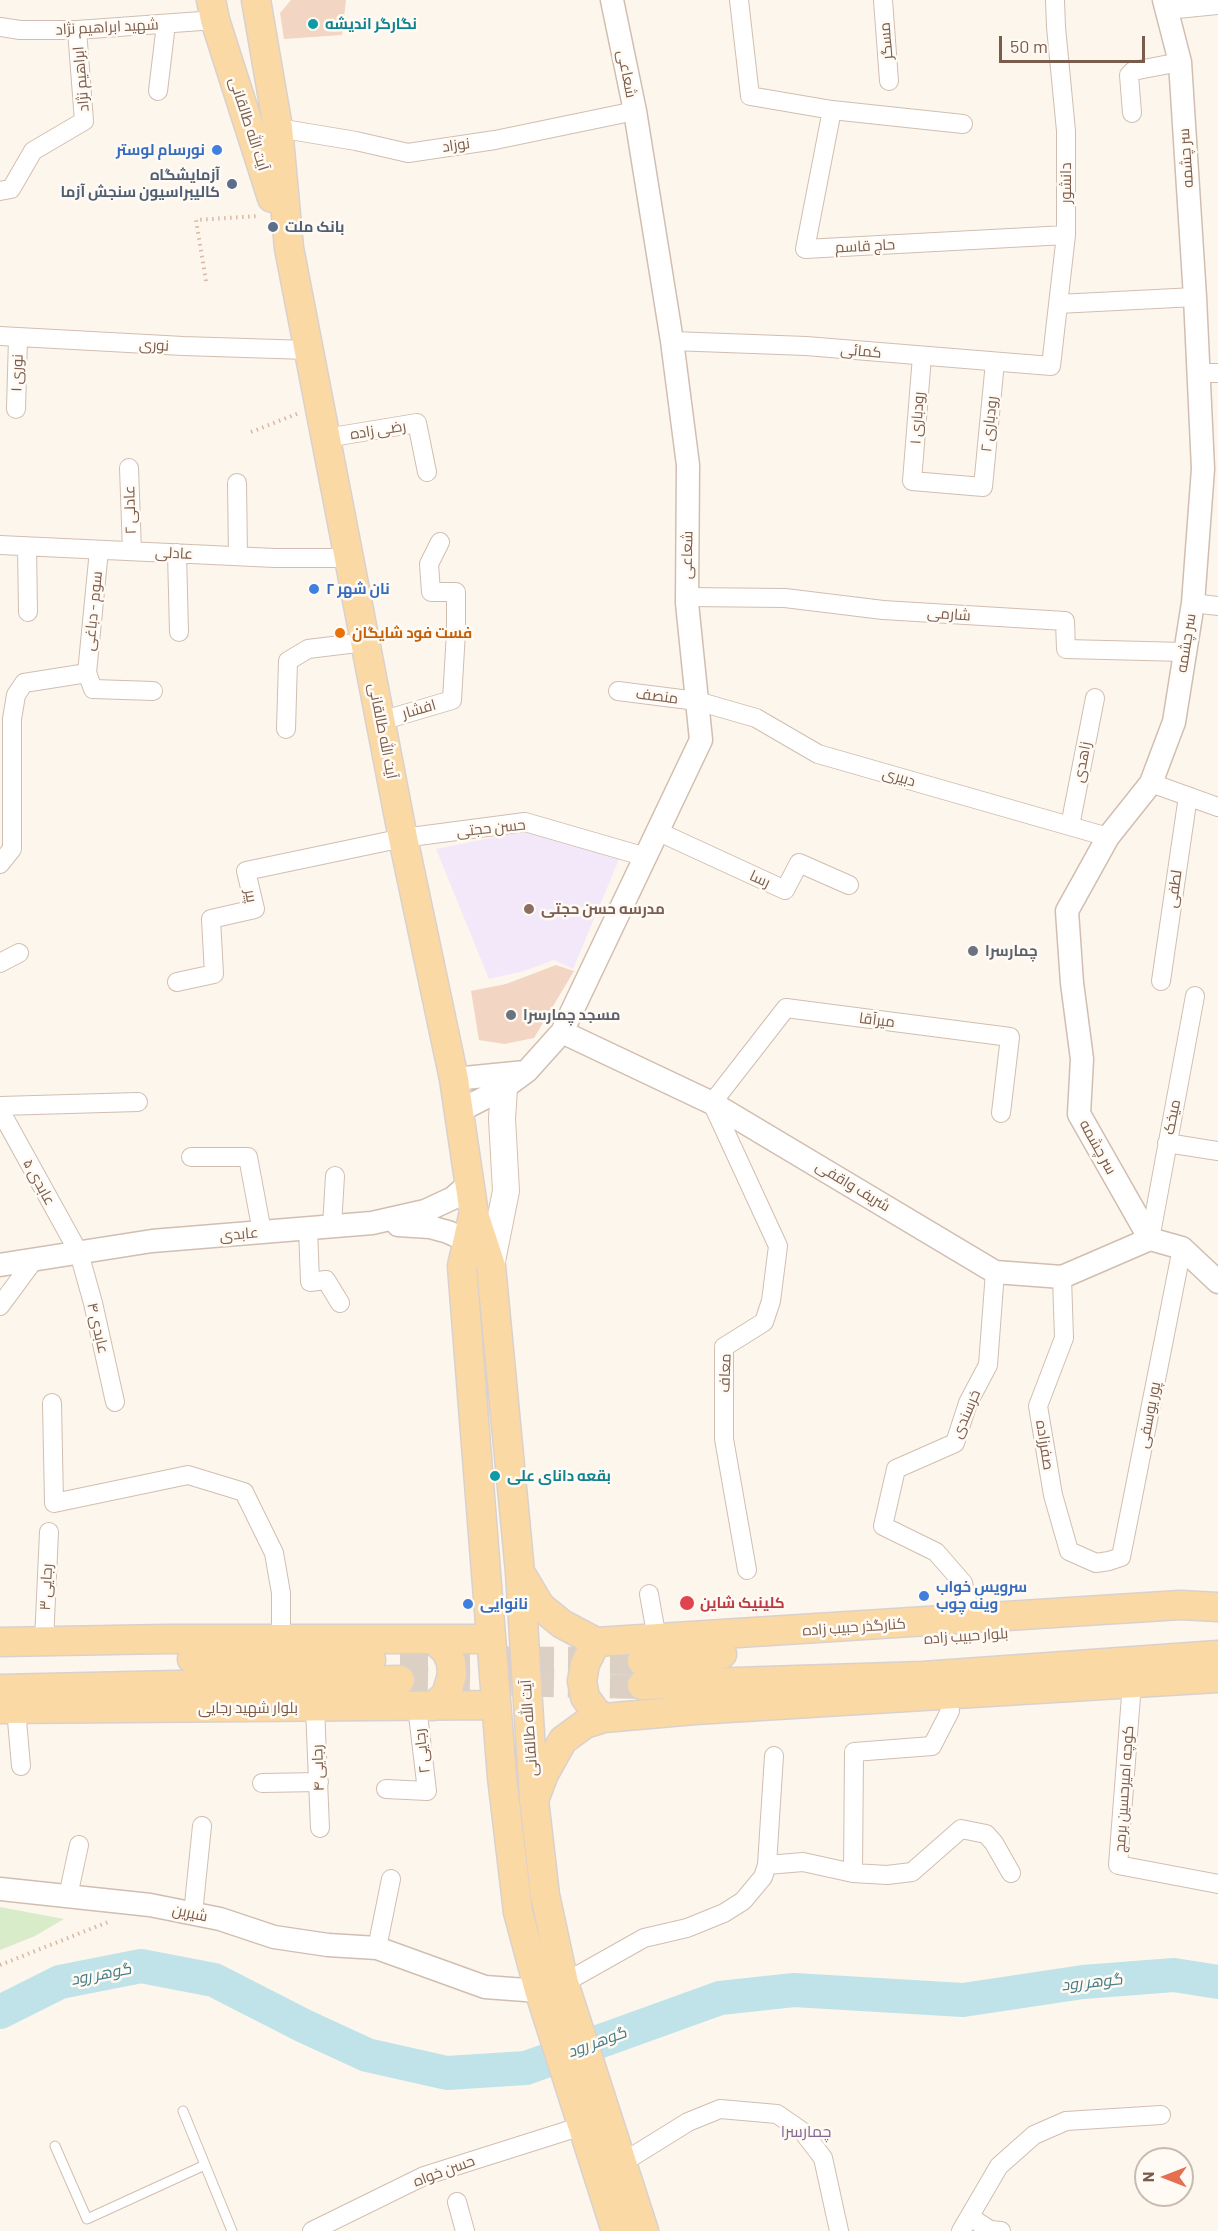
<!DOCTYPE html>
<meta charset="utf-8">
<style>
body{margin:0}
#map{position:relative;width:1218px;height:2231px;overflow:hidden;background:#fdf6ec;font-family:Barlow,sans-serif}
canvas{display:block}
.north{position:absolute;left:1134px;top:2147px;width:60px;height:60px;box-sizing:border-box;background:#fffaf3;border:2px solid #cabbb1;border-radius:50%;rotate:270deg;font-size:16px;font-weight:700;line-height:24px;text-align:center;color:#7a5c4d}
.north::after{content:'';display:block;margin:auto;width:21px;height:27px;background:#e76f51;clip-path:polygon(50% 0,100% 100%,50% 72%,0 100%)}
.scale{position:absolute;left:999px;top:36px;width:146px;height:27px;box-sizing:border-box;border:3px solid #7a5c4d;border-top:0;padding-left:8px;font-size:18px;line-height:21px;white-space:nowrap;color:#7a5c4d;-webkit-text-stroke:4px #fffaf3;paint-order:stroke}
</style>
<div id="map">
<canvas width="1218" height="2231"></canvas>
<div class="north">N</div>
<div class="scale">50 m</div>
</div>
<script>
const c = document.querySelector('canvas').getContext('2d');
c.lineJoin = 'round';
function fillPath(path, color) { c.fillStyle = color; c.fill(path, 'evenodd'); }
const shape = rows => new Path2D(rows.map(r => 'M' + r).join(''));
function trace(path, color, width, dash) { c.strokeStyle = color; c.lineWidth = width; c.lineCap = dash ? 'butt' : 'round'; c.setLineDash(dash || []); c.stroke(path); }
function write(font, color, halo, rows, align = 'center') {
  c.font = font + ' Barlow,Cairo,sans-serif'; c.lineWidth = 5; c.setLineDash([]); c.textBaseline = 'middle'; c.strokeStyle = halo; c.fillStyle = color; for (const [text, x, y, turn = 0] of rows) {
    c.save(); c.translate(x, y); c.rotate((+turn || 0) * Math.PI / 180); c.textAlign = isNaN(turn) ? turn : align; if (halo) c.strokeText(text, 0, 0); c.fillText(text, 0, 0); c.restore();
  }
}
const education = shape([
 [529,830,620,857,573,969,554,960,524,971,489,979,436,849]
]);
const green = shape([
 [0,1907,64,1919,35,1936,0,1950]
]);
const river = shape([
 [0,2012,60,1982,141,1966,214,1980,304,2026,367,2055,447,2073,526,2068,720,1998,794,1990,963,2000,1083,1982,1174,1975,1218,1982]
]);
const building = shape([
 [291,0,346,0,342,35,284,39,280,13],
 [556,965,574,971,534,1038,504,1044,479,1040,471,991,506,984]
]);
const primaryTunnel = shape([
 [400,1660,642,1661],
 [400,1680,642,1685]
]);
const path = shape([
 [206,281,196,220,259,216],
 [251,432,299,413],
 [0,1965,108,1922]
]);
const service = shape([
 [183,2111,232,2231],
 [55,2146,87,2219,205,2165]
]);
const minor = shape([
 [739,0,750,96,832,110,963,124],
 [883,0,889,81],
 [1167,10,1218,5],
 [0,27,20,30,77,30,215,20],
 [158,91,166,24],
 [832,110,805,249,1066,235],
 [1132,113,1129,75,1133,71,1180,62],
 [278,128,356,141,408,153,495,140,635,111],
 [0,191,11,189,33,151,84,121,77,30],
 [1058,304,1195,297],
 [0,336,183,346,308,350],
 [672,341,806,346,1051,366,1066,235,1066,131,1056,27,1055,0],
 [922,356,912,481,983,487,995,362],
 [1198,373,1218,373],
 [16,409,18,338],
 [326,438,417,423,427,472],
 [129,468,132,551],
 [237,483,238,556],
 [0,545,275,558,349,558],
 [27,546,28,612],
 [177,553,179,632],
 [687,597,785,598,883,610,1065,621,1066,649,1185,652],
 [1193,603,1218,606],
 [87,673,93,689,153,691],
 [618,691,697,701,756,718,818,754,1108,837],
 [381,721,452,700,456,632,456,592,431,592,429,564,440,542],
 [286,729,288,661,308,649,365,642],
 [1151,783,1218,807],
 [1070,826,1095,698],
 [659,832,785,890,799,863,849,885],
 [0,864,12,849,12,719,16,695,24,683,87,673,99,550],
 [0,963,19,953],
 [1161,981,1188,796],
 [177,982,214,974,211,919,255,909,246,871,403,838,525,822,646,857],
 [0,1106,138,1102],
 [0,1110,79,1253,93,1303,115,1402],
 [1167,1143,1218,1151],
 [191,1157,248,1157,262,1232],
 [332,1226,335,1176],
 [308,1228,310,1282,326,1280,340,1303],
 [1150,1239,1195,996],
 [1062,1277,1064,1338,1038,1406,1053,1495,1069,1551,1096,1563,1109,1561,1121,1557,1182,1248],
 [0,1306,34,1260],
 [52,1403,54,1503,188,1475,244,1492,274,1553,281,1593,281,1639],
 [747,1570,724,1439,724,1347,764,1322,771,1301,778,1246,712,1103,786,1008,1010,1037,1001,1113],
 [649,1594,657,1639],
 [971,1619,963,1583,936,1552,883,1526,896,1469,955,1443,968,1403,988,1365,995,1272],
 [44,1641,49,1532],
 [1132,1683,1118,1865,1218,1884],
 [315,1708,320,1828],
 [16,1709,21,1766],
 [262,1783,319,1782],
 [386,1789,427,1791,417,1706],
 [767,1865,774,1756],
 [853,1873,854,1752,932,1746,950,1711],
 [68,1896,79,1845],
 [193,1914,202,1826],
 [377,1948,391,1879],
 [564,1983,644,1938,687,1928,724,1913,743,1901,763,1877,767,1865,803,1862,853,1873,887,1875,912,1872,961,1829,986,1834,994,1843,1011,1873],
 [622,2163,688,2122,720,2109,777,2114,803,2132,823,2158,839,2231],
 [457,2202,465,2231],
 [970,2217,990,2230,1001,2231],
 [312,2231,424,2176,582,2126],
 [961,2231,999,2166,1034,2135,1066,2121,1161,2115]
]);
const tertiary = shape([
 [562,1032,712,1103,995,1272,1062,1277,1150,1239],
 [454,1079,525,1072],
 [459,1111,504,1088,527,1071,562,1032,701,740,687,603,688,465,672,341,635,111,612,0],
 [398,1225,430,1227,448,1232,468,1241],
 [1150,1239,1079,1114,1082,1059,1072,983,1067,911,1108,837,1151,783,1174,722,1193,603,1203,469,1195,297,1180,62,1164,0],
 [1150,1239,1182,1248,1218,1282],
 [0,1265,152,1241,372,1223,425,1211,453,1198,469,1184],
 [0,1889,150,1905,220,1919,274,1937,328,1945,377,1948,485,1987,539,1991]
]);
const secondary = shape([
 [491,1266,506,1191,502,1119,504,1088]
]);
const primary = shape([
 [211,0,215,20,272,198],
 [256,0,278,128,289,248,403,838,454,1079,474,1214,491,1266,520,1572,534,1800,545,1895,564,1983,644,2231],
 [473,1216,462,1266,502,1777,518,1912,539,1990,616,2231],
 [521,1574,540,1606,562,1624,596,1642,1180,1605,1218,1607],
 [0,1642,168,1639,491,1639],
 [596,1642,585,1664,582,1681,585,1697,595,1711,604,1718],
 [192,1659,371,1660],
 [642,1661,722,1654],
 [642,1685,923,1676,1218,1655],
 [0,1689,400,1680],
 [433,1706,446,1695,452,1675,451,1662,446,1651,434,1640],
 [0,1709,496,1705],
 [536,1795,544,1774,563,1740,585,1724,604,1718,695,1710,1218,1678]
]);
const markers = [
 [313,24,6,"#0f9aa8"],
 [217,150,6,"#3f7fe0"],
 [232,184,6,"#5c6f8a"],
 [273,227,6,"#5c6f8a"],
 [314,589,6,"#3f7fe0"],
 [340,633,6,"#e8710a"],
 [529,909,6,"#8d6e63"],
 [973,951,6,"#6b7280"],
 [511,1015,6,"#6b7280"],
 [495,1476,6,"#0f9aa8"],
 [924,1596,6,"#3f7fe0"],
 [687,1603,8,"#e0444e"],
 [468,1604,6,"#3f7fe0"]
];
const cultureNames = [
 ["نگارگر اندیشه",325,24],
 ["بقعه دانای علی",507,1476]
];
const streetNames = [
 ["شهید ابراهیم نژاد",107,27,-3],
 ["مسگر",886,41,-95],
 ["شعاعی",627,74,79],
 ["ابراهیم نژاد",81,79,-95],
 ["آیت الله طالقانی",249,124,72],
 ["نوزاد",456,145,-8],
 ["سر چشمه",1186,158,-94],
 ["دانشور",1066,183,-90],
 ["حاج قاسم",865,246,-3],
 ["نوری",154,345,3],
 ["کمائی",861,351,5],
 ["نوری ۱",17,373,-88],
 ["رودباری ۱",917,418,-86],
 ["رودباری ۲",989,424,-84],
 ["رضی زاده",378,430,-9],
 ["عادلی ۲",130,510,-92],
 ["عادلی",174,553,3],
 ["شعاعی",687,555,-89],
 ["سوم - دباغی",93,611,-84],
 ["شارمی",949,614,4],
 ["سر چشمه",1186,643,-81],
 ["منصف",657,696,7],
 ["افشار",419,709,-16],
 ["آیت الله طالقانی",383,731,79],
 ["زاهدی",1082,762,-79],
 ["دبیری",899,777,16],
 ["حسن حجتی",491,828,-6],
 ["رسا",760,879,25],
 ["لطفی",1174,889,-82],
 ["پیر",251,896,80],
 ["میرآقا",877,1020,7],
 ["میخک",1172,1117,-79],
 ["سر چشمه",1098,1147,61],
 ["عابدی ۵",39,1182,61],
 ["شریف واقفی",853,1186,31],
 ["عابدی",239,1234,-5],
 ["عابدی ۴",98,1328,77],
 ["معاف",725,1373,-88],
 ["خرسندی",966,1414,-67],
 ["پور یوسفی",1149,1415,-79],
 ["صفرزاده",1045,1445,81],
 ["رجایی ۳",46,1587,-87],
 ["کنارگذر حبیب زاده",854,1627,-4],
 ["بلوار حبیب زاده",966,1636,-4],
 ["بلوار شهید رجایی",248,1708],
 ["آیت الله طالقانی",529,1728,-94],
 ["رجایی ۲",422,1751,-97],
 ["رجایی ۴",318,1768,-92],
 ["کوچه امیرحسین برمچ",1124,1789,-86],
 ["شیرین",190,1913,12],
 ["حسن خواه",444,2171,-20]
];
const shopNames = [
 ["نورسام لوستر",205,150,"right"],
 ["نان شهر ۲",326,589],
 ["سرویس خواب",936,1587],
 ["وینه چوب",936,1604],
 ["نانوایی",480,1604]
];
const serviceNames = [
 ["آزمایشگاه",220,175],
 ["کالیبراسیون سنجش آزما",220,192],
 ["بانک ملت",285,227,"left"]
];
const foodNames = [
 ["فست فود شایگان",352,633]
];
const educationNames = [
 ["مدرسه حسن حجتی",541,909]
];
const worshipNames = [
 ["چمارسرا",985,951],
 ["مسجد چمارسرا",523,1015]
];
const healthNames = [
 ["کلینیک شاین",700,1603]
];
const waterNames = [
 ["گوهر رود",101,1974,-11],
 ["گوهر رود",1092,1982,-6],
 ["گوهر رود",597,2042,-20]
];
const neighbourhoodNames = [
 ["چمارسرا",806,2132]
];
fillPath(education, '#f3e8fa');
fillPath(green, '#d8ecc9');
trace(river, '#bfe3e8', 34);
fillPath(building, '#f3d5c3');
trace(primaryTunnel, '#dcd0c4', 28, [28, 14]);
trace(service, '#d1beb0', 11);
trace(minor, '#d1beb0', 20);
trace(tertiary, '#d1beb0', 25);
trace(secondary, '#d6c0b0', 28);
trace(primary, '#dad1cd', 31);
trace(path, '#d9b8a5', 4, [1.5, 4.5]);
trace(service, '#fff', 9);
trace(minor, '#fff', 18);
trace(tertiary, '#fff', 22);
trace(secondary, '#fff', 26);
trace(primary, '#fbd9a5', 28);
for (const [x, y, r, color] of markers) { const dot = new Path2D(); dot.arc(x, y, r, 0, 2 * Math.PI); c.fillStyle = color; c.fill(dot); trace(dot, '#fffaf3', 2); }
write('bold 15px', '#0d838f', '#fffaf3', cultureNames, 'left');
write('15px', '#7a5c4d', '#fffaf3', streetNames);
write('bold 15px', '#366cbe', '#fffaf3', shopNames, 'left');
write('bold 15px', '#4e5e75', '#fffaf3', serviceNames, 'right');
write('bold 15px', '#c56008', '#fffaf3', foodNames, 'left');
write('bold 15px', '#785e54', '#fffaf3', educationNames, 'left');
write('bold 15px', '#5b616d', '#fffaf3', worshipNames, 'left');
write('bold 15px', '#be3a42', '#fffaf3', healthNames, 'left');
write('italic 16px', '#437c86', '#fffaf3', waterNames);
write('16px', '#846695', '#fffaf3', neighbourhoodNames);
</script>
